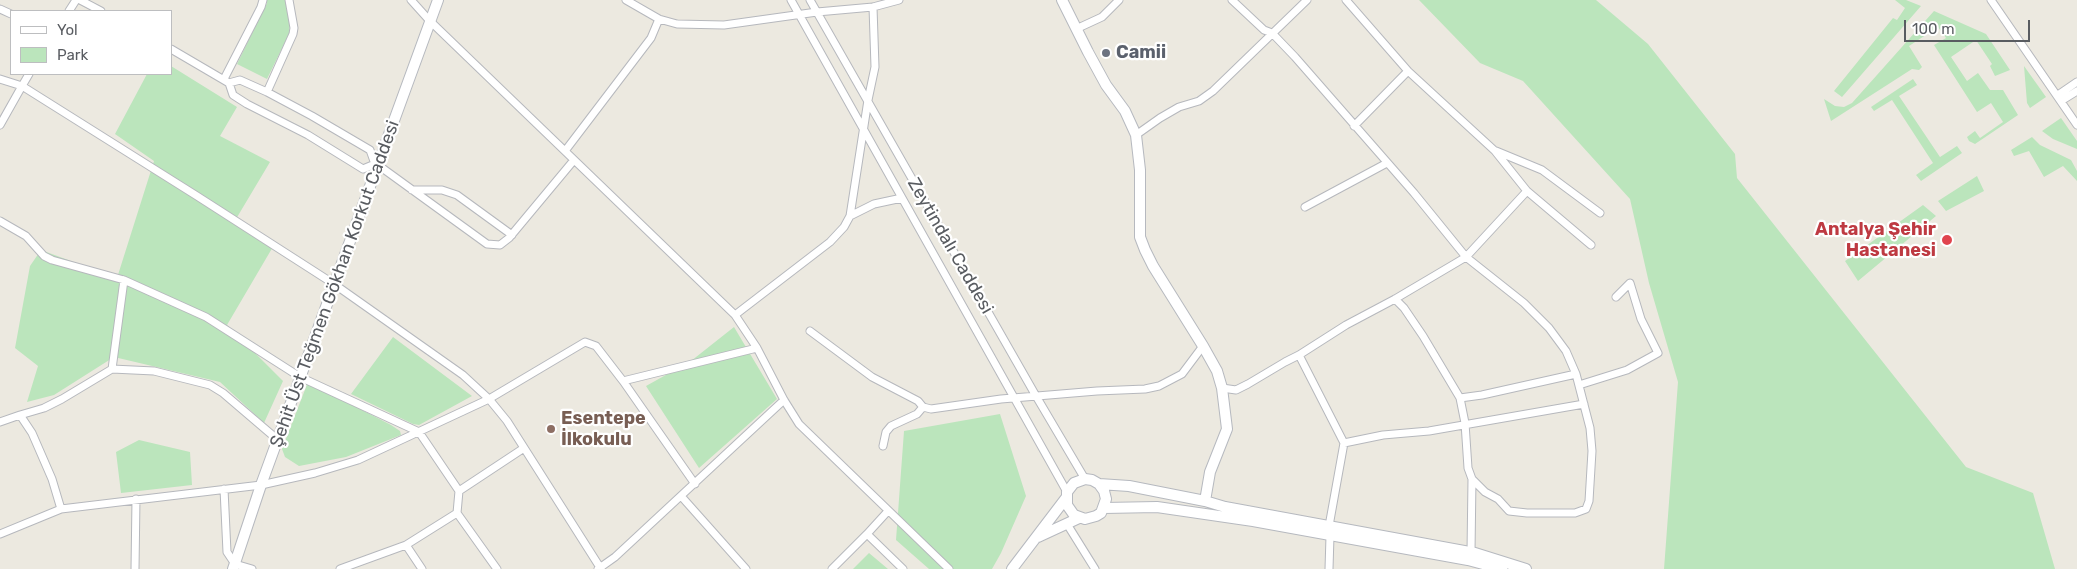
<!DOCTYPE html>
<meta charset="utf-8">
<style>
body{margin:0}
#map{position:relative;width:2077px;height:569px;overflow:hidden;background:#ece9e0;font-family:Rubik,sans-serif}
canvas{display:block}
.legend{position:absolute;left:10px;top:10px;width:162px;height:65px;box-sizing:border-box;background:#fff;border:1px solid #bdbec0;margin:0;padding:6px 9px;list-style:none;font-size:15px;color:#595c61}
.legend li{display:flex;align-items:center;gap:10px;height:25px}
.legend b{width:25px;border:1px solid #bdbec0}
.scale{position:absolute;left:1904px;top:20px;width:126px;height:22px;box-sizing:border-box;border:2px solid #595c61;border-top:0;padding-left:6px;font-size:15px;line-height:18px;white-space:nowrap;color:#595c61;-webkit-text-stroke:4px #fff;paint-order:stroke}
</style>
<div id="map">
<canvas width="2077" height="569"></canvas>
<ul class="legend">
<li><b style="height:6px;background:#fff"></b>Yol</li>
<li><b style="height:14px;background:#bbe5bc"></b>Park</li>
</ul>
<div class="scale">100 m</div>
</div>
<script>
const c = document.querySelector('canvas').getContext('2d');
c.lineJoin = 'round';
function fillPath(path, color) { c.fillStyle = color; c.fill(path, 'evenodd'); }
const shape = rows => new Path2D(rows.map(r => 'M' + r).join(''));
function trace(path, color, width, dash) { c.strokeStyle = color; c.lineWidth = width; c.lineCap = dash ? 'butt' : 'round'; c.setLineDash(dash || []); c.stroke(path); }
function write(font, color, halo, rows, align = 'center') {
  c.font = font + ' Rubik,sans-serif'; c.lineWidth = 4.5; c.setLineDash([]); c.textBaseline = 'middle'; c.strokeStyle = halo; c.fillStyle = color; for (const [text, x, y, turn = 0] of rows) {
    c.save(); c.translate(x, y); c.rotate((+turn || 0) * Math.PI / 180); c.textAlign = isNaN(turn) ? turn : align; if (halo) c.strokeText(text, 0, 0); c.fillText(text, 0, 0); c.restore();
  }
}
const green = shape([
 [267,0,286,0,290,24,289,34,267,79,237,64,267,3],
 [1419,0,1596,0,1648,44,1735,154,1737,178,1966,467,2033,493,2055,569,1664,569,1678,382,1649,283,1630,199,1523,81,1480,63],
 [1895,0,1906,0,1921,6,1842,97,1834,91,1893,18,1897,20,1905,8],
 [1934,11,1986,34,2010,70,1995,76,1990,66,1992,64,1976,40,1951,57,1967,81,1978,73,1990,90,2003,90,2018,115,1975,144,1969,141,1967,137,1975,131,1980,138,2003,122,1991,103,1977,112,1934,45,1946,38,1938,27,1909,46,1922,67,1919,70,1912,69,1831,121,1824,99,1835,106,1844,107,1852,103],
 [171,66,237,107,220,136,270,162,236,219,274,245,227,325,283,381,264,423,220,382,114,357,54,395,27,402,38,366,15,348,30,266,41,250,117,278,154,161,115,134,147,74,171,74],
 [2024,66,2046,97,2030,108,2027,103],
 [1913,79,1917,85,1899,96,1940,157,1957,146,1962,153,1921,181,1916,175,1933,163,1892,100,1874,111,1871,107],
 [2061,118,2077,141,2077,149,2053,139,2042,131],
 [2032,137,2040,145,2071,160,2077,171,2077,181,2063,166,2044,177,2029,151,2014,156,2011,150],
 [1977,176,1984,191,1946,211,1938,201],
 [1923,205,1936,216,1858,281,1845,261],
 [734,327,777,399,699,468,646,386,691,361],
 [393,337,472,396,419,425,413,424,351,394],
 [308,382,391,425,400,431,401,435,346,457,299,466,285,457,282,449],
 [1000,414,1026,496,1001,553,992,569,929,569,896,540,904,431],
 [139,440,190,452,192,485,121,493,116,452],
 [869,553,888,569,853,569]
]);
const street = shape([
 [80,0,101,11],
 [411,0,429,20,735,315,757,348,784,400,799,424,949,569],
 [626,0,659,19,677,24,724,25,817,12,873,7,899,0],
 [791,0,1067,492],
 [810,0,1036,396,1085,479],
 [1232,0,1264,30,1272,33,1295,57,1414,193,1466,257,1524,303,1549,328,1566,351,1576,374,1590,428,1592,451,1589,501,1586,509,1575,513,1527,513,1509,511,1498,499,1485,492,1472,479,1468,468,1465,423,1460,398,1423,336,1404,308,1395,299],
 [1346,0,1408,71,1495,151,1527,191,1591,245],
 [1991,0,2077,125],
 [0,9,11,14],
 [69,11,76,0],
 [1076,29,1102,17,1119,0],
 [171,49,229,83,233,95,247,104,308,135,363,169,375,164,378,165,487,244,500,245,509,238,574,160],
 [29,74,22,86,197,196,334,284,463,375,489,399,507,421,601,569],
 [0,79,22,86,0,125],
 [224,79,261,7,263,0],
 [229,83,240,80,267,92,312,116,370,150,375,164],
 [267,92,293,34,294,28,289,0],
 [2058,95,2077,82],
 [2061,101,2077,91],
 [1354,126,1408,71],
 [1136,135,1160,118,1179,107,1199,101,1213,91,1307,0],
 [565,151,651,38,659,19],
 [1496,151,1542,170,1600,213],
 [412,190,442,190,457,195,512,235],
 [1305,207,1387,163],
 [850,216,874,204,902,198],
 [0,221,26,236,44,256,52,260,124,280,112,369],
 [124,280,206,317,300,377,419,432,459,491,524,448],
 [735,315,830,242,844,227,850,216,868,100,875,67,873,7],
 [810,331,872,377,918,401,923,407,931,409,1001,399,1097,391,1145,389,1159,386,1182,374,1203,346],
 [1299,355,1344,443,1329,526],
 [623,381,695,484],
 [1579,385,1627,370,1658,353,1641,319,1630,283,1616,297],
 [1222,388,1236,390,1248,384,1285,362,1299,355,1346,325,1395,299,1466,257,1527,191],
 [1460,398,1482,395,1576,374],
 [20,415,44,408,62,399,112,369,154,371,210,385,223,393,278,440],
 [0,422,20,415,32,433,52,479,61,509],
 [1344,443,1383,435,1429,431,1584,404],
 [883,446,886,432,891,426,917,414,923,407],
 [224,489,227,552,235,564,252,569],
 [459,491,457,513,497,569],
 [681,496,746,569],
 [888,511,867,534,903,569],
 [1067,524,1095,569],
 [0,534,61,509,261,485,315,473,358,460,489,399,585,342,596,346,623,381,757,348],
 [406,545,457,513],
 [1471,552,1472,479],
 [135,569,136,499],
 [340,569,406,545,422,569],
 [598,569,615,557,784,400],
 [832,569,867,534],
 [1329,569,1330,536]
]);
const secondary = shape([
 [1062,0,1088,52,1106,85,1125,111,1136,135,1140,170,1140,237,1145,250,1153,266,1203,346,1217,371,1222,388,1227,429,1210,472,1205,501],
 [1099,484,1104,491,1106,499,1101,513,1096,516,1085,519,1074,515,1067,505,1067,492,1074,483,1085,479,1092,480,1099,484,1129,486,1205,501,1225,507,1475,553,1526,569],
 [1104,508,1157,507,1253,521,1468,560,1502,569],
 [1038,537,1079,518],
 [233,569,261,485,438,0],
 [1012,569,1066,498]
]);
const markers = [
 [1106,53,5,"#6b7280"],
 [1947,240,6,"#e0444e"],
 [551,429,5,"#8d6e63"]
];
const worshipNames = [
 ["Camii",1116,53]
];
const healthNames = [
 ["Antalya Şehir",1936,230],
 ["Hastanesi",1936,251]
];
const streetNames = [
 ["Zeytindalı Caddesi",950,246,60],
 ["Şehit Üst Teğmen Gökhan Korkut Caddesi",335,284,-70]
];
const educationNames = [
 ["Esentepe",561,419],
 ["İlkokulu",561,440]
];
fillPath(green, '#bbe5bc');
trace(street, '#b6b8bd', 9);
trace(secondary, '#b6b9bf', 12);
trace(street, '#fff', 7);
trace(secondary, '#fff', 10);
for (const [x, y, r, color] of markers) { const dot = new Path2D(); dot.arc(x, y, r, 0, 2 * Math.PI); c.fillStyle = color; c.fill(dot); trace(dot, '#fff', 2); }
write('bold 18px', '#5b616d', '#fff', worshipNames, 'left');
write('bold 18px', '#be3a42', '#fff', healthNames, 'right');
write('18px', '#595c61', '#fff', streetNames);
write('bold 18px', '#785e54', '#fff', educationNames, 'left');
</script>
